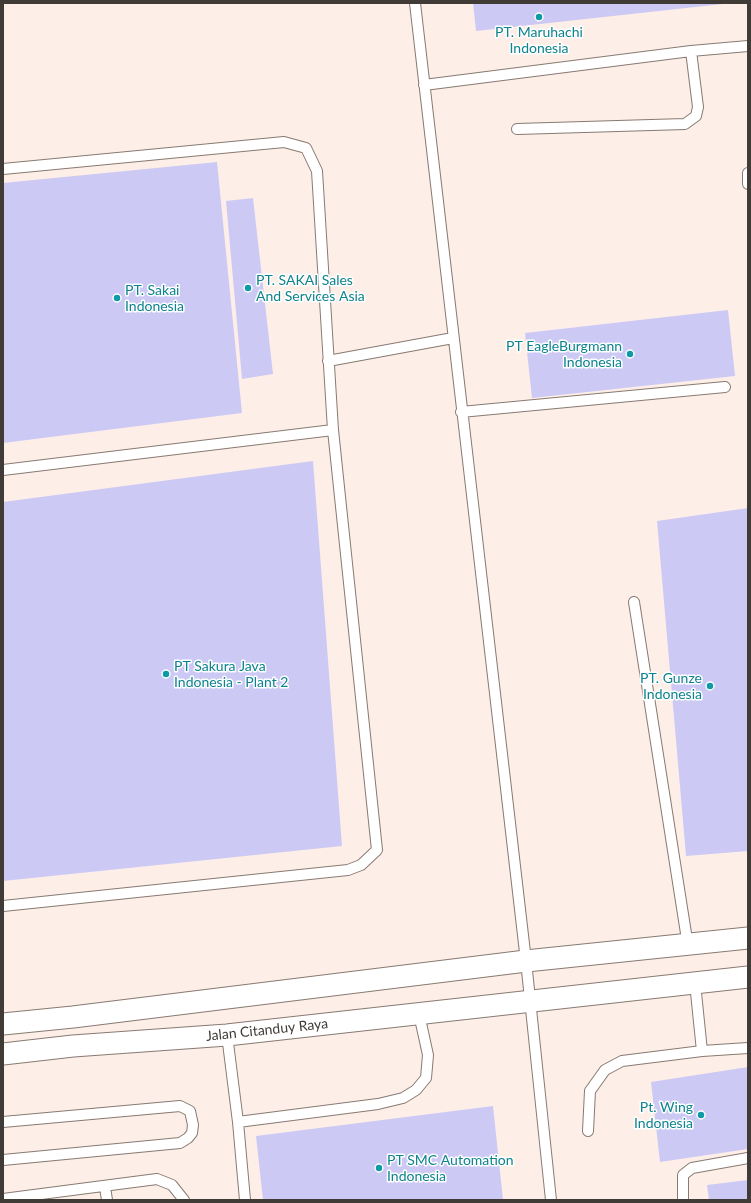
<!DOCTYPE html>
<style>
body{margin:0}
#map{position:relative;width:751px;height:1203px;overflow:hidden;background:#fefaf9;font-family:Lato,sans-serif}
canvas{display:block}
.frame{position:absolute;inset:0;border:4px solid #413b37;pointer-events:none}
</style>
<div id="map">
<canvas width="751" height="1203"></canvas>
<div class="frame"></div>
</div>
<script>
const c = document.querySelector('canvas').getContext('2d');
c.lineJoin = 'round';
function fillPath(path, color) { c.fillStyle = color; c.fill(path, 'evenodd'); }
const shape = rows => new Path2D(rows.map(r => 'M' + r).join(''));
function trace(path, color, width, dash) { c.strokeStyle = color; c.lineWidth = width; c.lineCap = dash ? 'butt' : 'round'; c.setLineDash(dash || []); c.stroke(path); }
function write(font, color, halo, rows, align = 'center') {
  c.font = font + ' Lato,sans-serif'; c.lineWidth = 3; c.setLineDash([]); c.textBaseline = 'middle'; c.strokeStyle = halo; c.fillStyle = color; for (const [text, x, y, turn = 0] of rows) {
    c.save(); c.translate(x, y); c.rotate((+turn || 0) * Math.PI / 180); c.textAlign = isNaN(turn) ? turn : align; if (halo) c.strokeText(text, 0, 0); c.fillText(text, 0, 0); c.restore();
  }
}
const built = shape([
 [3,3,748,3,748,1200,3,1200]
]);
const building = shape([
 [473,3,723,3,723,4,476,31],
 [217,162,242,413,3,443,3,183],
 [253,198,273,374,242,379,226,201],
 [728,310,735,376,532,398,525,333],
 [313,461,342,846,3,881,3,502],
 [748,508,748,851,686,856,657,521],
 [748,1067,748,1149,660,1162,651,1082],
 [493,1106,503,1200,263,1200,256,1136],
 [748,1180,748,1200,709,1200,707,1185]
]);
const lane = shape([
 [415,3,526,961,551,1200],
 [424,85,691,51,748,46],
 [517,129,685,124,696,116,698,107,691,51],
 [3,169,284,142,306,148,317,171,333,430,377,850,361,865,348,870,3,906],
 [748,173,748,184],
 [328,361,453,338],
 [461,412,725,387],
 [3,470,333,430],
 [634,602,688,946],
 [227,1035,238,1122,245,1200],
 [702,1051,748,1048],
 [3,1122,180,1106,190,1111,193,1125,192,1133,188,1138,180,1143,3,1160],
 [238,1122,378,1104,403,1098,416,1090,426,1078,428,1055,419,1014],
 [588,1131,590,1091,605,1070,622,1061,702,1051,695,983],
 [105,1187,107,1200],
 [3,1199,157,1179,172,1185,184,1200],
 [683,1200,683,1175,692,1168,748,1158]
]);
const street = shape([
 [3,1024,73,1017,526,961,748,938],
 [3,1054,73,1046,227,1035,748,977]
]);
const markers = [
 [539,17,4,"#0f9aa8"],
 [248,288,4,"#0f9aa8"],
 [117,298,4,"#0f9aa8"],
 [630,354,4,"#0f9aa8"],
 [166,674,4,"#0f9aa8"],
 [710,686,4,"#0f9aa8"],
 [701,1115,4,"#0f9aa8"],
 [379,1168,4,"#0f9aa8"]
];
const cultureNames = [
 ["PT. Maruhachi",539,32,"center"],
 ["Indonesia",539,48,"center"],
 ["PT. SAKAI Sales",256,280],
 ["And Services Asia",256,296],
 ["PT. Sakai",125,290],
 ["Indonesia",125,306],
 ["PT EagleBurgmann",622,346,"right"],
 ["Indonesia",622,362,"right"],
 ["PT Sakura Java",174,666],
 ["Indonesia - Plant 2",174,682],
 ["PT. Gunze",702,678,"right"],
 ["Indonesia",702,694,"right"],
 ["Pt. Wing",693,1107,"right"],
 ["Indonesia",693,1123,"right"],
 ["PT SMC Automation",387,1160],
 ["Indonesia",387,1176]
];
const streetNames = [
 ["Jalan Citanduy Raya",267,1030,-6]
];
fillPath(built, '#fdefe7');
fillPath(building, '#cdc9f5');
trace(lane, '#887a72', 12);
trace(street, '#887a72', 23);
trace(lane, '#fff', 10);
trace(street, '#fff', 21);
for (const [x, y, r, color] of markers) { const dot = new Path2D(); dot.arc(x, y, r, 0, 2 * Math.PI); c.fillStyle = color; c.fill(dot); trace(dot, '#fff', 1.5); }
write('14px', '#0d838f', '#fff', cultureNames, 'left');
write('14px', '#413b37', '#fff', streetNames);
</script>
